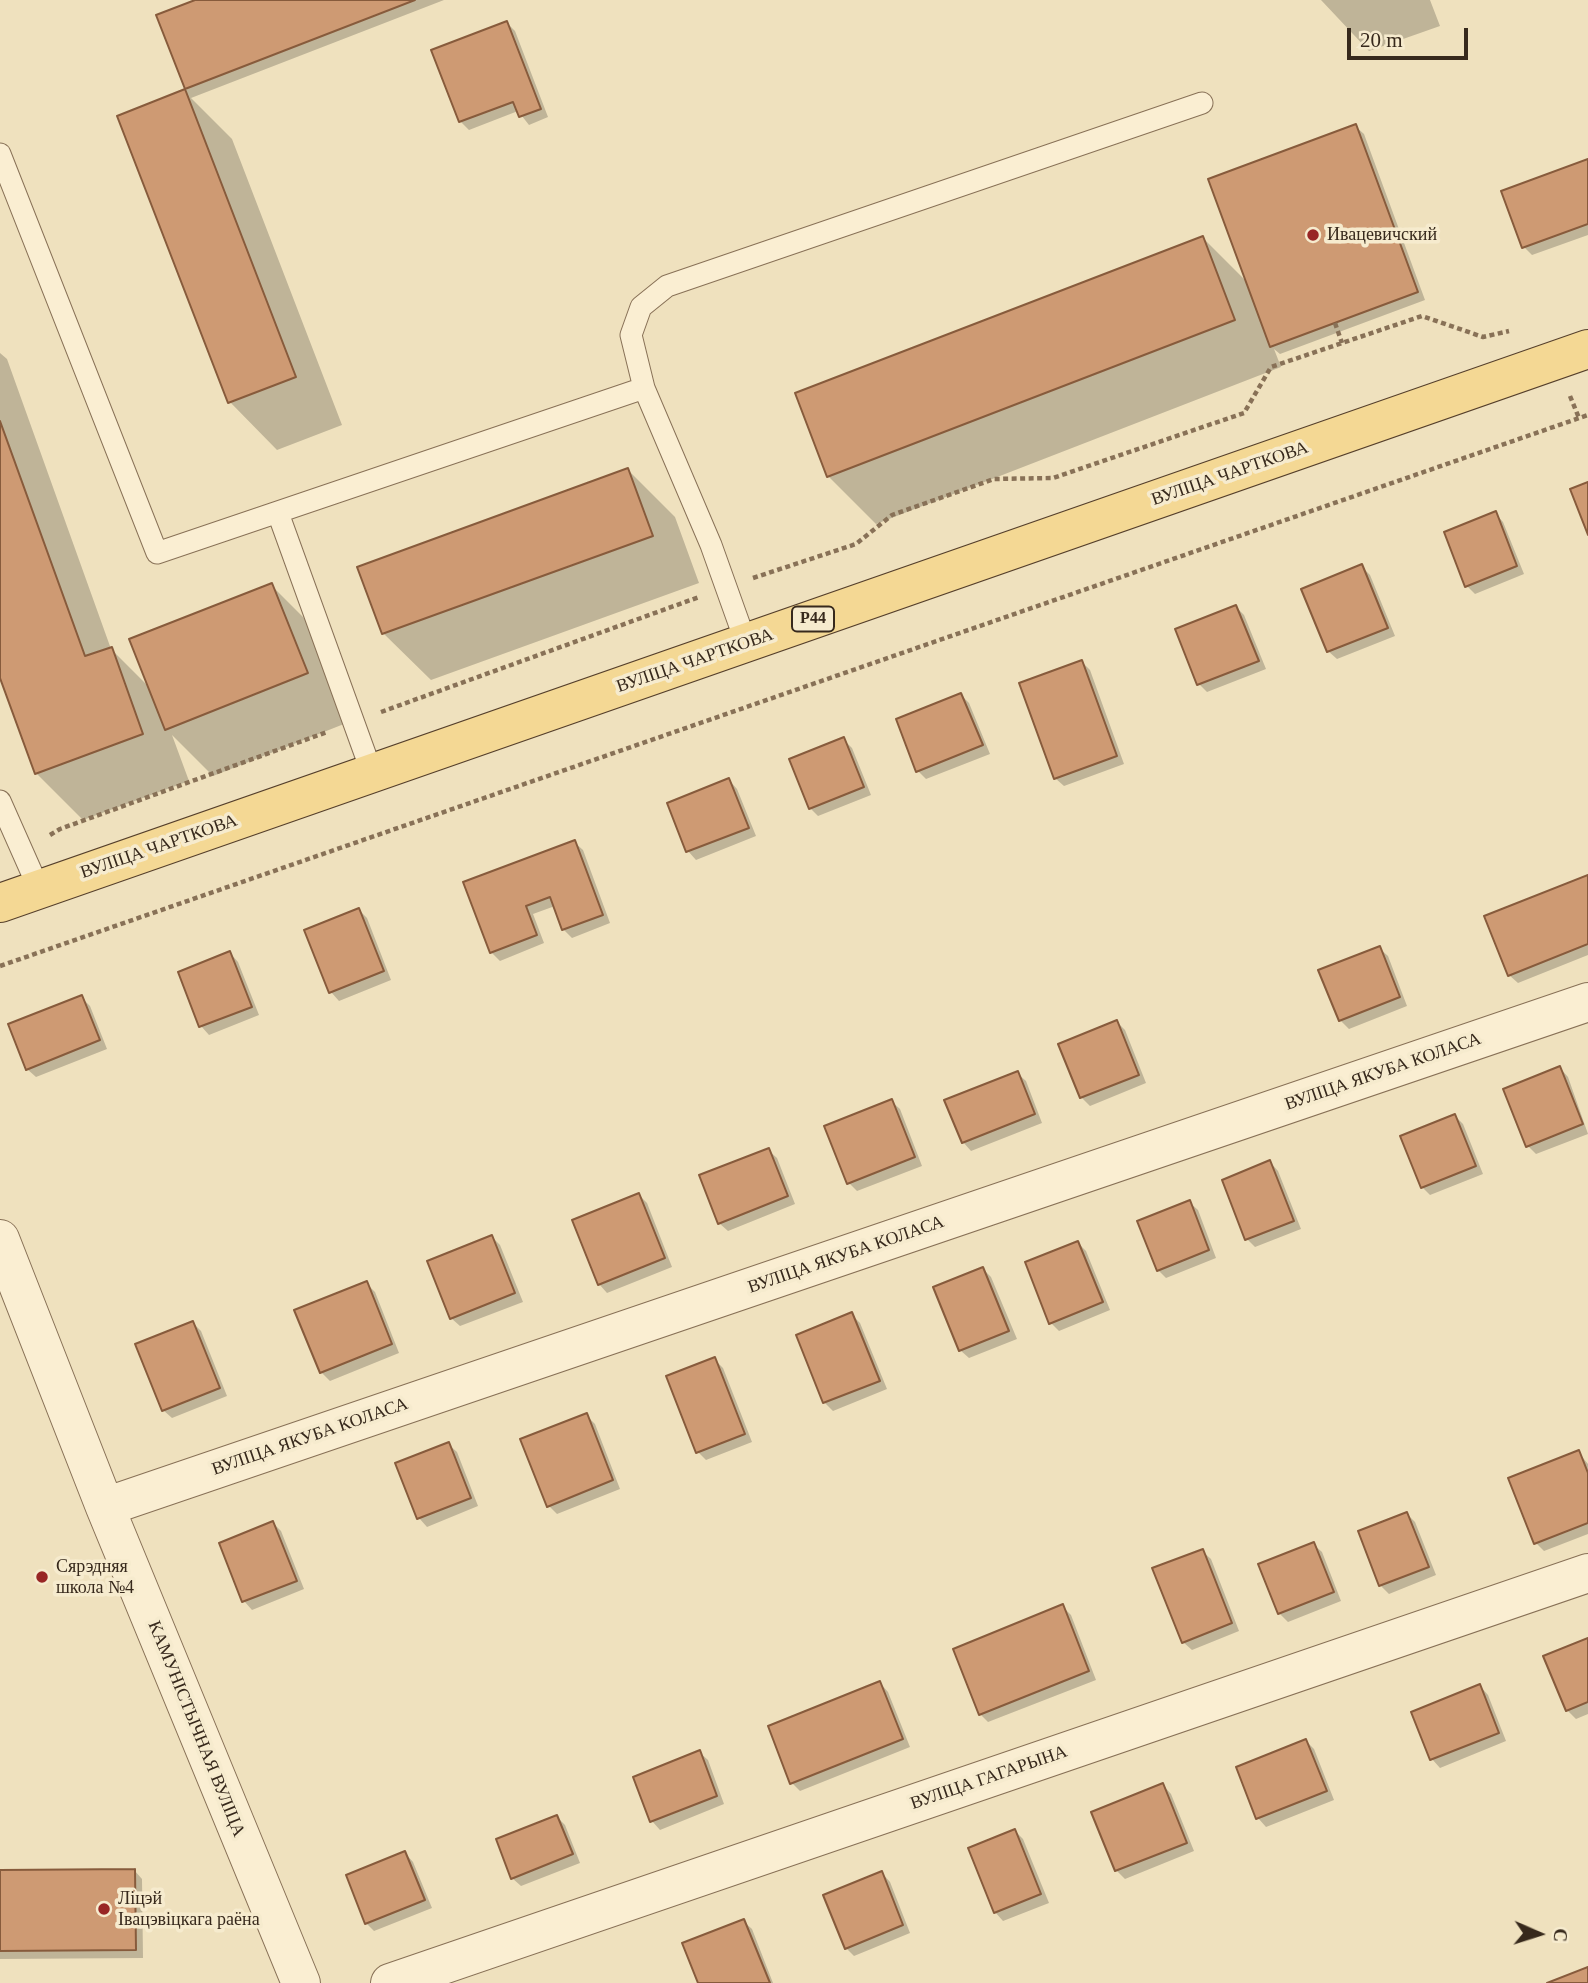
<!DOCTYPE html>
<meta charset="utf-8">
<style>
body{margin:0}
#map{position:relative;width:1588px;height:1983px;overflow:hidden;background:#efe1be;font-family:"Times New Roman",serif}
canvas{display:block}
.north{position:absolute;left:1504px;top:1899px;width:70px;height:70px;-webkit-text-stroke:5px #f6ebce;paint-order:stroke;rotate:93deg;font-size:19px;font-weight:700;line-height:28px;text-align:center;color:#37291c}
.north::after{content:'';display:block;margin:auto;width:24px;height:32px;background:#37291c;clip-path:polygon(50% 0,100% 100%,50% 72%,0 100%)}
.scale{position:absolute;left:1347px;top:28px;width:121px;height:32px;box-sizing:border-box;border:4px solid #37291c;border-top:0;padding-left:9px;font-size:21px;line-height:24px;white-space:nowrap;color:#37291c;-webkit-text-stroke:5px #f6ebce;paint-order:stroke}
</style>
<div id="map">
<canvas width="1588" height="1983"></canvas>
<div class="north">С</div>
<div class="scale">20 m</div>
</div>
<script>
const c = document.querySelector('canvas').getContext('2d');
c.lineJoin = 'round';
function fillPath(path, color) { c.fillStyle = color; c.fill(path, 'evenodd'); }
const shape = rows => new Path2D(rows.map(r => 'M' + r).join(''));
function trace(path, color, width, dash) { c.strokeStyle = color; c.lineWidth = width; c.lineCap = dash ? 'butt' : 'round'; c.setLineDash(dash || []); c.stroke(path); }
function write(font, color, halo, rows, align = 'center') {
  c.font = font + ' "Times New Roman",serif'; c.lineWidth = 7; c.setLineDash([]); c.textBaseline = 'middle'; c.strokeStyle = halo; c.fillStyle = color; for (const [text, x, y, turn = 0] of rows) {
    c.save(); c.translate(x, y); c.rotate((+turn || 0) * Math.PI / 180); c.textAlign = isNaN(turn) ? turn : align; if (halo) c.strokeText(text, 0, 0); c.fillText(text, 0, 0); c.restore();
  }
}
const shadow = shape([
 [200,0,444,0,191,98,232,139,342,425,277,450,230,402,120,117,187,90,158,16],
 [1321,0,1430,0,1440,26,1369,51],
 [507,23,515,31,548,117,529,125,518,111,469,130,460,121,434,51],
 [1355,126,1364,134,1425,300,1280,354,1274,349,1281,367,876,524,829,477,797,394,1203,238,1248,283],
 [1588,161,1588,235,1532,255,1524,247],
 [0,353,7,359,111,649,150,688,271,585,318,632,354,720,213,776,172,735,189,781,83,820,36,773,0,673],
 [628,470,675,517,699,583,431,680,383,633],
 [1495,513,1503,522,1524,574,1475,594,1467,586],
 [1362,567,1370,575,1395,636,1337,659,1328,651],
 [1236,607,1244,615,1266,669,1207,692,1199,684],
 [1082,662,1090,670,1124,764,1064,786,1055,778],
 [961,695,969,703,990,754,926,779,918,771],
 [843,739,852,748,871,795,818,816,810,808],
 [729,780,737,789,756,836,696,860,688,851],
 [574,842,583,850,610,923,572,938,563,929,555,906,533,914,544,943,500,961,491,952,465,883],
 [1588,877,1588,955,1518,983,1509,975],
 [359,910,367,918,391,980,339,1001,331,992],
 [1379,948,1388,956,1407,1006,1349,1029,1340,1020],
 [230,953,238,962,259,1015,209,1035,201,1026,180,973],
 [81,997,90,1006,107,1049,36,1077,27,1069],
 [1117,1022,1125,1030,1146,1083,1090,1106,1081,1097],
 [1560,1068,1568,1077,1588,1134,1536,1154,1528,1146],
 [1017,1073,1026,1081,1042,1123,971,1151,963,1142],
 [891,1101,900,1109,922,1166,857,1191,849,1183],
 [1455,1116,1463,1124,1483,1174,1430,1195,1422,1187],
 [768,1150,777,1158,795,1204,728,1231,719,1223],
 [1270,1162,1278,1171,1301,1229,1255,1247,1247,1239],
 [639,1195,647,1203,672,1267,607,1293,599,1284],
 [1189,1202,1198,1210,1216,1258,1166,1278,1158,1270],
 [492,1237,500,1245,523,1302,460,1326,451,1318],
 [1078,1243,1086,1251,1110,1310,1059,1331,1051,1323],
 [983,1269,991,1277,1017,1339,969,1358,960,1350],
 [366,1283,375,1292,399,1353,330,1381,321,1372],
 [852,1315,860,1323,887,1389,833,1411,824,1402],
 [193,1323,201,1331,227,1396,172,1418,163,1410],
 [714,1359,723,1368,752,1442,706,1460,698,1452],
 [586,1415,595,1424,620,1489,557,1514,549,1506],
 [448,1444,457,1452,478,1506,427,1527,419,1518,397,1464],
 [1578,1452,1588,1464,1588,1534,1544,1551,1536,1543],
 [1407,1514,1415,1522,1436,1575,1389,1594,1380,1585],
 [273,1523,281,1531,304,1589,252,1610,244,1601,221,1544],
 [1313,1544,1322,1552,1341,1601,1288,1622,1279,1613],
 [1202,1551,1211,1559,1239,1631,1192,1650,1183,1642],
 [1062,1606,1071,1615,1096,1680,988,1722,980,1714],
 [1588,1640,1588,1714,1576,1719,1567,1710],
 [880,1683,888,1692,910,1747,800,1791,792,1783],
 [1480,1686,1488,1695,1506,1741,1440,1768,1432,1759],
 [1306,1741,1314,1749,1334,1800,1266,1827,1258,1818,1238,1768],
 [699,1752,708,1760,724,1804,660,1830,652,1821],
 [1163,1785,1171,1794,1194,1851,1125,1879,1116,1870],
 [557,1817,565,1825,580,1863,521,1886,512,1878],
 [1015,1831,1023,1839,1049,1903,1003,1921,995,1912],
 [405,1853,413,1862,432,1908,374,1931,366,1923],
 [134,1870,142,1879,143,1958,0,1959,0,1872],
 [882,1873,890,1882,910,1933,854,1956,846,1948],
 [743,1921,752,1929,773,1983,700,1983]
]);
const building = shape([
 [195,0,415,0,185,89,156,15,195,0],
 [507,21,541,109,519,117,513,102,459,122,431,50,507,21],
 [185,89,296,377,228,403,117,116,185,89],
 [1356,124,1418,292,1270,347,1208,179,1356,124],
 [1588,159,1588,224,1522,248,1501,191,1588,159],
 [1203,236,1235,320,827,477,795,393,1203,236],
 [0,421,85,656,112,647,143,734,35,774,0,678,0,421],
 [628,468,653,536,382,634,357,567,628,468],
 [1588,482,1588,535,1570,489,1588,482],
 [1496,511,1517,566,1465,587,1444,532,1496,511],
 [1362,564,1388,628,1327,652,1301,589,1362,564],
 [272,583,308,673,165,730,129,639,272,583],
 [1236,605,1259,661,1197,685,1175,629,1236,605],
 [1082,660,1117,756,1054,779,1019,683,1082,660],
 [961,693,983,745,916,772,896,719,961,693],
 [844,737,864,787,809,809,789,759,844,737],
 [729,778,749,828,686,852,667,803,729,778],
 [575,840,603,915,562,930,550,897,526,906,537,935,490,953,463,882,575,840],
 [1588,875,1588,944,1508,976,1484,916,1588,875],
 [359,908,384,971,329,993,304,930,359,908],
 [1380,946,1400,997,1339,1021,1318,970,1380,946],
 [230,951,252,1007,199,1027,178,972,230,951],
 [82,995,100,1040,26,1070,8,1024,82,995],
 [1117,1020,1139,1075,1080,1098,1058,1044,1117,1020],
 [1560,1066,1583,1124,1526,1147,1503,1089,1560,1066],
 [1018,1071,1035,1114,962,1143,944,1100,1018,1071],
 [892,1099,915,1157,847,1184,824,1126,892,1099],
 [1455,1114,1476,1166,1421,1188,1400,1136,1455,1114],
 [769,1148,788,1196,718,1224,699,1175,769,1148],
 [1270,1160,1294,1221,1245,1240,1222,1180,1270,1160],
 [639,1193,665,1258,598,1285,572,1220,639,1193],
 [1190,1200,1209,1250,1157,1271,1137,1221,1190,1200],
 [492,1235,515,1293,450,1319,427,1261,492,1235],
 [1078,1241,1103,1302,1049,1324,1025,1262,1078,1241],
 [983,1267,1009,1331,959,1351,933,1287,983,1267],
 [367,1281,392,1344,320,1373,294,1310,367,1281],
 [852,1312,880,1381,823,1403,796,1335,852,1312],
 [193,1321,220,1388,162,1411,135,1344,193,1321],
 [715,1357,745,1434,696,1453,666,1376,715,1357],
 [587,1413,613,1480,547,1507,520,1439,587,1413],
 [449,1442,471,1498,417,1519,395,1463,449,1442],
 [1579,1450,1588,1473,1588,1523,1534,1544,1508,1478,1579,1450],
 [1407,1512,1429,1567,1379,1586,1358,1531,1407,1512],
 [273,1521,297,1581,242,1602,219,1543,273,1521],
 [1314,1542,1334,1592,1278,1614,1258,1564,1314,1542],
 [1203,1549,1232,1623,1182,1643,1152,1568,1203,1549],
 [1063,1604,1089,1671,979,1715,953,1649,1063,1604],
 [1588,1638,1588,1702,1566,1711,1543,1656,1588,1638],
 [880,1681,903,1739,790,1784,768,1726,880,1681],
 [1480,1684,1499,1733,1430,1760,1411,1712,1480,1684],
 [1306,1739,1327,1791,1256,1819,1236,1767,1306,1739],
 [700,1750,717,1796,650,1822,633,1777,700,1750],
 [1163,1783,1187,1843,1115,1871,1091,1812,1163,1783],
 [557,1815,573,1854,511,1879,496,1839,557,1815],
 [1015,1829,1041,1894,994,1913,968,1848,1015,1829],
 [405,1851,425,1900,365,1924,346,1875,405,1851],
 [135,1869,136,1950,0,1951,0,1870,135,1869],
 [882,1871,903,1925,845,1949,823,1895,882,1871],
 [744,1919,770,1983,698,1983,682,1943,744,1919],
 [1588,1967,1588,1983,1547,1983,1588,1967]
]);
const path = shape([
 [1335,323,1342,343],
 [1570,396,1579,418],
 [753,578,856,544,892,515,994,479,1053,478,1244,413,1271,367,1422,316,1483,337,1509,331],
 [381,712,699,597],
 [50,835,60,829,327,732],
 [0,966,1588,415]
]);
const service = shape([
 [0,154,157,553,644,388,711,545,746,643],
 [644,388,631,335,641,307,667,286,1202,103],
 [278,513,372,773],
 [0,801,39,889]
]);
const minor = shape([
 [0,1239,105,1507,301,1983],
 [105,1507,1588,1002],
 [390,1983,1588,1573]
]);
const primary = shape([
 [0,903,1588,349]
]);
const markers = [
 [1313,235,7,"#982625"],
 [42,1577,7,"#982625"],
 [104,1909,7,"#982625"]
];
const shields = [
 [813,619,42]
];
const shieldNames = [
 ["Р44",813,619]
];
const poiNames = [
 ["Ивацевичский",1327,235],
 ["Сярэдняя",56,1567],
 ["школа №4",56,1588],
 ["Ліцэй",118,1899],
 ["Івацэвіцкага раёна",118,1920]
];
const streetNames = [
 ["ВУЛІЦА ЧАРТКОВА",1230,474,-19],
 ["ВУЛІЦА ЧАРТКОВА",695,661,-19],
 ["ВУЛІЦА ЧАРТКОВА",159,847,-19],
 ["ВУЛІЦА ЯКУБА КОЛАСА",1383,1072,-19],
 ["ВУЛІЦА ЯКУБА КОЛАСА",846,1255,-19],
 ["ВУЛІЦА ЯКУБА КОЛАСА",310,1437,-19],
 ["КАМУНІСТЫЧНАЯ ВУЛІЦА",196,1729,68],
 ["ВУЛІЦА ГАГАРЫНА",989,1778,-19]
];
fillPath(shadow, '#0003');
fillPath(building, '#ce9a73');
trace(building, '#875b3c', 2);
trace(service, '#887157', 23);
trace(minor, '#887157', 40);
trace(primary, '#553f2b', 40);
trace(path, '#887157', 4.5, [5, 3.5]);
trace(service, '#faeed2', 21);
trace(minor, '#faeed2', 38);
trace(primary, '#f4d894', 38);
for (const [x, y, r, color] of markers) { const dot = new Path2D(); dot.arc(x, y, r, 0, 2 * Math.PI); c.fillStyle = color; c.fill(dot); trace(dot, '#f6ebce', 2.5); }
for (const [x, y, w] of shields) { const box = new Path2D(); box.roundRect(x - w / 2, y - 12.5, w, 25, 5); c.fillStyle = '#f6ebce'; c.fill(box); trace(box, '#37291c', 2); }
write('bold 16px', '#37291c', null, shieldNames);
write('18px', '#37291c', '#f6ebce', poiNames, 'left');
write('18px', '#37291c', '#f6ebce', streetNames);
</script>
